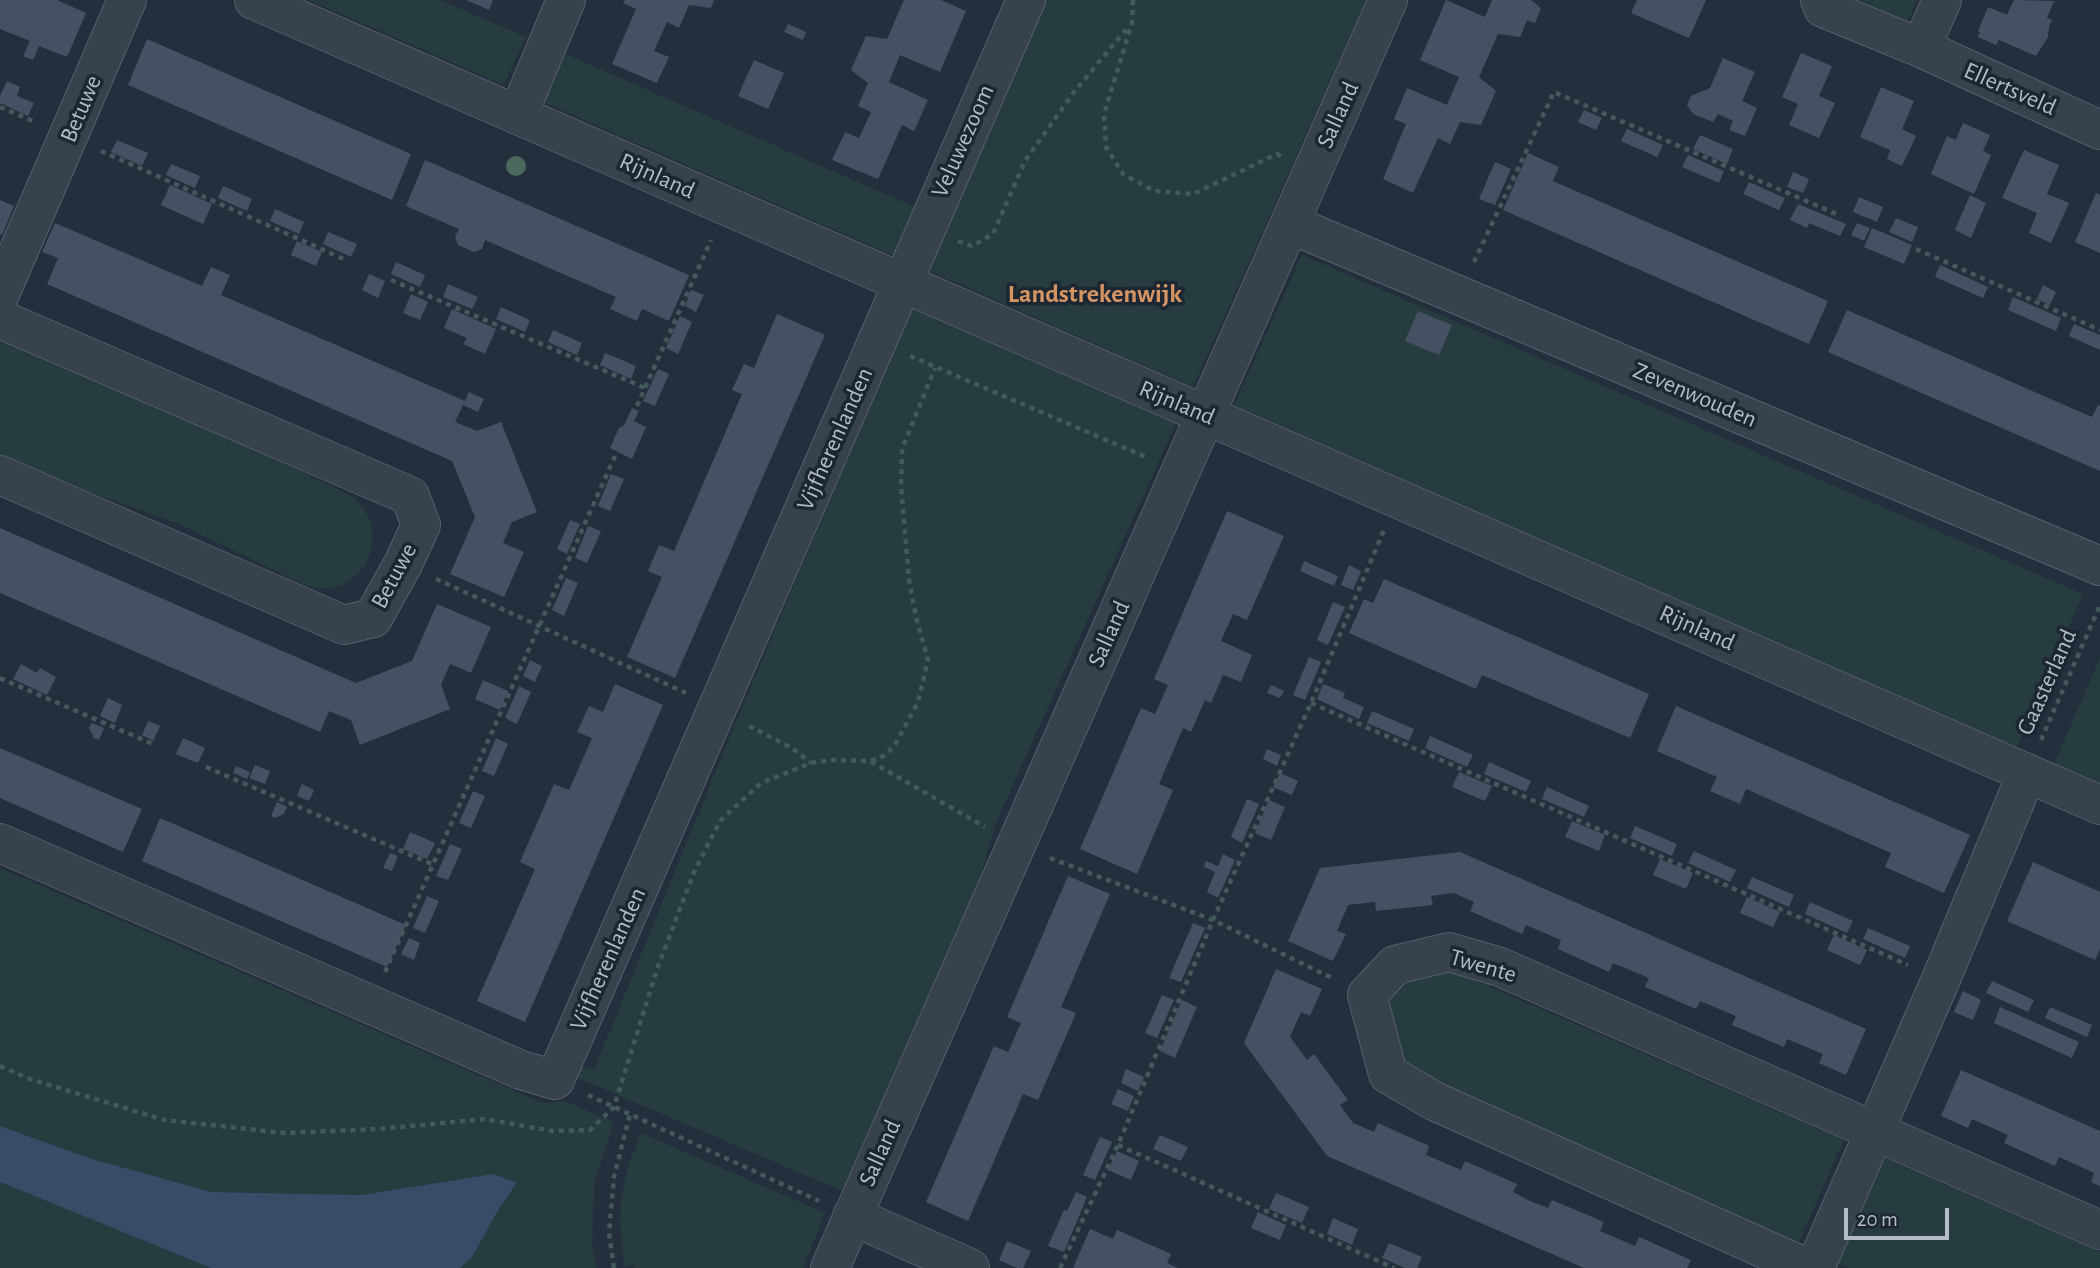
<!DOCTYPE html>
<style>
body{margin:0}
#map{position:relative;width:2100px;height:1268px;overflow:hidden;background:#242f3e;font-family:"Alegreya Sans",sans-serif}
canvas{display:block}
.scale{position:absolute;left:1844px;top:1208px;width:105px;height:32px;box-sizing:border-box;border:4px solid #b4bcc9;border-top:0;padding-left:9px;font-size:21px;line-height:24px;white-space:nowrap;color:#b4bcc9;-webkit-text-stroke:5px #1d2633;paint-order:stroke}
</style>
<div id="map">
<canvas width="2100" height="1268"></canvas>
<div class="scale">20 m</div>
</div>
<script>
const c = document.querySelector('canvas').getContext('2d');
c.lineJoin = 'round';
function fillPath(path, color) { c.fillStyle = color; c.fill(path, 'evenodd'); }
const shape = rows => new Path2D(rows.map(r => 'M' + r).join(''));
function trace(path, color, width, dash) { c.strokeStyle = color; c.lineWidth = width; c.lineCap = dash ? 'butt' : 'round'; c.setLineDash(dash || []); c.stroke(path); }
function write(font, color, halo, rows, align = 'center') {
  c.font = font + ' "Alegreya Sans",sans-serif'; c.lineWidth = 7; c.setLineDash([]); c.textBaseline = 'middle'; c.strokeStyle = halo; c.fillStyle = color; for (const [text, x, y, turn = 0] of rows) {
    c.save(); c.translate(x, y); c.rotate((+turn || 0) * Math.PI / 180); c.textAlign = isNaN(turn) ? turn : align; if (halo) c.strokeText(text, 0, 0); c.fillText(text, 0, 0); c.restore();
  }
}
const green = shape([
 [309,0,440,0,526,37,504,85],
 [1045,0,1366,0,1193,387,928,270],
 [1843,0,1917,0,1905,28],
 [554,49,915,207,894,256,532,97],
 [1302,255,2083,594,2016,748,1234,405],
 [913,305,1177,421,994,827,974,902,847,1193,576,1077,580,1067,594,1070,737,719],
 [0,338,221,434,342,491,354,498,364,509,371,522,373,537,371,551,365,565,358,574,346,583,332,588,318,588,304,585,182,525,0,460],
 [2100,658,2100,784,2054,764],
 [0,868,540,1102,552,1103,562,1100,614,1122,594,1182,592,1244,596,1268,460,1268,472,1257,499,1209,517,1184,493,1174,361,1195,212,1192,92,1159,0,1126],
 [1419,970,1455,972,1844,1140,1797,1246,1408,1074,1383,1000],
 [641,1133,825,1213,803,1268,634,1268,633,1264,624,1267,620,1221,622,1194,628,1166],
 [1882,1157,2100,1252,2100,1268,1848,1268,1836,1263],
 [0,1182,211,1268,0,1268]
]);
const water = shape([
 [0,1126,92,1159,212,1192,361,1195,493,1174,517,1183,499,1209,472,1257,460,1268,211,1268,0,1182]
]);
const building = shape([
 [0,0,57,0,86,13,67,57,39,46,33,60,23,56,30,41,0,29],
 [466,0,493,0,489,10],
 [625,0,714,0,711,8,689,5,679,28,667,22,654,51,669,57,657,83,612,64,636,9,623,3],
 [904,0,941,0,966,11,940,72,900,55,889,82,928,100,914,131,902,125,878,179,832,160,845,132,859,138,871,112,858,106,868,83,851,70,866,36,887,39],
 [1446,0,1485,17,1492,0,1531,0,1541,8,1535,23,1527,20,1520,37,1498,34,1479,77,1496,91,1481,125,1460,122,1450,144,1438,138,1413,193,1383,179,1406,124,1394,119,1407,88,1447,105,1459,77,1420,60],
 [1637,0,1706,0,1689,38,1631,13],
 [2014,0,2054,1,2047,18,2052,20,2049,27,2048,37,2036,56,1999,40,1996,45,1978,37,1980,32,1978,31,1988,7,2007,15],
 [788,24,806,32,803,40,784,32],
 [147,39,411,154,392,200,128,85],
 [1801,53,1832,66,1819,96,1835,103,1819,138,1789,125,1798,104,1782,97],
 [1723,58,1755,72,1742,101,1757,108,1745,136,1729,130,1733,121,1718,114,1713,122,1693,114,1687,105,1691,96,1710,88],
 [754,60,784,73,768,109,738,96],
 [7,81,20,87,17,96,34,103,28,116,0,103,0,96],
 [1881,87,1914,101,1902,129,1916,136,1902,166,1887,159,1890,150,1860,137],
 [1584,110,1602,118,1596,130,1578,122],
 [1963,123,1990,135,1983,151,1991,155,1974,194,1931,174,1947,136,1956,140],
 [1627,129,1663,145,1657,157,1621,141],
 [1700,135,1733,149,1727,164,1693,149],
 [117,140,148,153,142,166,111,152],
 [2024,150,2059,165,2047,194,2069,203,2051,243,2029,233,2037,213,2002,198],
 [1528,153,1559,167,1553,181,1828,301,1809,344,1503,210],
 [1688,155,1724,171,1719,183,1682,167],
 [425,160,689,275,669,321,642,309,637,321,610,309,616,297,485,240,482,249,474,252,458,245,455,237,459,229,406,206],
 [1495,162,1511,169,1495,205,1479,199],
 [171,164,200,176,195,188,166,175],
 [1793,172,1809,179,1803,193,1787,187],
 [1749,182,1785,198,1779,210,1743,194],
 [170,185,212,204,203,224,161,205],
 [223,186,252,199,247,211,218,198],
 [2096,193,2100,195,2100,253,2075,242],
 [1970,195,1986,203,1971,238,1955,230],
 [1859,197,1883,207,1877,222,1853,212],
 [0,200,14,206,2,235,0,234],
 [1798,204,1846,224,1840,236,1809,223,1807,228,1790,220],
 [275,209,304,222,299,234,270,221],
 [1896,218,1918,227,1912,242,1889,232],
 [55,223,202,286,211,267,230,275,221,295,465,401,469,392,484,399,478,412,463,405,455,422,477,431,501,422,537,512,512,522,503,543,524,552,504,597,450,574,475,517,452,461,47,284,58,258,42,252],
 [1857,223,1870,228,1864,241,1851,235],
 [1872,228,1912,245,1904,264,1864,247],
 [328,232,357,244,351,257,323,244],
 [297,241,322,252,316,266,291,255],
 [396,262,425,275,420,287,391,274],
 [1940,265,1988,287,1983,298,1935,277],
 [369,274,385,281,378,298,362,290],
 [448,284,478,297,472,309,443,297],
 [2043,285,2056,292,2050,305,2037,299],
 [691,290,704,295,696,312,685,306],
 [411,294,428,302,420,320,403,313],
 [2013,297,2061,318,2056,331,2008,310],
 [501,307,530,320,525,332,496,319],
 [452,309,496,329,485,354,463,344,467,338,444,328],
 [1847,310,2092,417,2098,405,2100,406,2100,471,1828,352],
 [1418,311,1452,325,1439,355,1405,341],
 [777,314,825,335,675,678,627,657,662,577,648,571,659,545,674,551,742,394,732,390,744,364,754,368],
 [680,316,692,322,678,354,666,348],
 [2074,324,2100,335,2100,350,2069,336],
 [553,330,582,343,577,355,548,342],
 [605,353,636,366,631,379,600,365],
 [658,369,669,374,655,406,643,401],
 [632,408,639,411,634,421,646,427,632,459,610,448,619,428,624,425],
 [611,474,624,479,610,511,598,506],
 [1227,511,1284,536,1247,620,1233,614,1221,641,1252,655,1241,682,1223,675,1211,703,1205,700,1191,732,1183,728,1159,784,1173,790,1137,874,1080,849,1141,708,1155,714,1168,685,1154,679],
 [570,520,580,524,567,554,557,549],
 [588,526,601,531,587,563,575,558],
 [0,528,356,683,412,661,437,604,491,627,471,673,450,664,441,685,450,709,360,745,351,720,329,711,320,732,0,593],
 [1304,561,1338,576,1334,586,1300,571],
 [1349,565,1361,571,1353,590,1341,585],
 [566,578,578,583,564,616,552,610],
 [1384,579,1649,694,1630,738,1482,675,1476,689,1349,633,1364,599,1373,603],
 [1333,602,1345,607,1328,645,1317,640],
 [1309,657,1321,662,1305,700,1293,695],
 [530,660,542,666,535,682,523,676],
 [21,664,37,673,40,668,56,677,47,695,13,679],
 [483,680,508,691,500,710,475,699],
 [615,684,663,705,525,1022,477,1001,535,869,520,862,554,784,569,790,592,738,577,732,589,706,603,712],
 [1323,684,1345,693,1343,698,1364,707,1359,719,1317,699],
 [1271,685,1284,691,1280,698,1267,693],
 [519,686,531,692,517,724,505,718],
 [108,698,122,705,115,723,100,716],
 [1676,706,1970,835,1944,893,1885,867,1891,853,1746,789,1740,804,1710,791,1717,777,1657,751],
 [1372,711,1414,729,1409,741,1367,723],
 [148,721,160,726,153,741,142,735],
 [92,723,104,728,99,740,94,738,89,728],
 [1430,736,1473,755,1467,767,1425,748],
 [183,738,205,748,198,763,176,754],
 [496,738,508,744,494,776,482,771],
 [0,748,142,809,123,852,0,798],
 [1267,749,1281,755,1277,766,1263,759],
 [1489,762,1531,781,1526,792,1484,774],
 [255,765,270,771,265,784,249,778],
 [236,766,250,772,247,779,233,773],
 [1459,772,1492,786,1485,801,1452,787],
 [1280,773,1298,781,1292,795,1273,787],
 [302,784,314,790,309,801,297,796],
 [1547,787,1589,806,1584,817,1542,799],
 [473,791,485,796,471,828,459,823],
 [1247,799,1259,804,1242,843,1231,837],
 [1269,800,1285,807,1271,840,1255,833],
 [277,802,287,807,284,814,275,818,271,816],
 [160,818,406,925,387,967,142,861],
 [1572,821,1605,835,1599,851,1565,837],
 [1635,826,1677,844,1672,856,1630,838],
 [410,832,435,843,427,859,403,849],
 [450,844,462,849,448,880,436,876],
 [1694,851,1736,870,1730,882,1688,863],
 [1460,852,1866,1029,1846,1075,1819,1063,1823,1054,1787,1039,1784,1047,1732,1025,1736,1016,1700,1001,1696,1009,1645,987,1649,978,1613,963,1609,972,1558,949,1561,940,1526,925,1522,934,1470,911,1474,902,1454,893,1431,896,1433,905,1376,911,1375,902,1348,905,1337,931,1346,934,1333,961,1288,941,1320,868],
 [390,853,398,856,392,871,383,868],
 [1223,854,1235,860,1218,898,1207,892,1215,872,1204,867,1206,861,1218,866],
 [1660,859,1693,873,1686,889,1653,875],
 [2033,862,2100,892,2100,949,2095,960,2007,921],
 [1068,876,1110,894,1061,1007,1076,1013,1038,1100,1023,1094,968,1221,926,1202,994,1046,1008,1052,1021,1023,1007,1017],
 [1752,877,1794,895,1789,907,1747,888],
 [427,896,439,901,425,933,413,928],
 [1747,897,1780,912,1773,927,1740,913],
 [1810,902,1853,921,1847,933,1805,914],
 [1193,923,1205,928,1181,982,1169,978],
 [1868,928,1910,946,1905,958,1863,939],
 [1834,935,1867,950,1860,965,1827,950],
 [409,938,420,943,414,960,401,954],
 [1276,969,1322,989,1310,1016,1301,1012,1290,1037,1307,1060,1314,1054,1348,1100,1340,1105,1353,1123,1374,1132,1378,1123,1429,1146,1426,1155,1461,1170,1465,1161,1517,1184,1513,1192,1530,1201,1548,1208,1552,1200,1604,1222,1600,1231,1635,1246,1639,1237,1691,1260,1687,1268,1584,1268,1327,1156,1244,1043],
 [1992,981,2034,1000,2028,1012,1986,993],
 [1963,991,1981,1000,1973,1020,1954,1012],
 [1162,995,1174,1000,1157,1038,1145,1033],
 [1182,1000,1197,1007,1175,1058,1160,1051],
 [2000,1007,2079,1042,2072,1058,1994,1023],
 [2050,1007,2092,1025,2087,1037,2045,1018],
 [1126,1069,1144,1077,1138,1091,1121,1083],
 [1961,1070,2100,1131,2100,1186,2091,1182,2094,1173,2059,1157,2055,1166,2004,1143,2008,1135,1972,1119,1968,1128,1941,1116],
 [1118,1089,1134,1096,1128,1111,1111,1104],
 [1160,1135,1188,1147,1181,1161,1153,1149],
 [1100,1137,1112,1142,1095,1180,1083,1175],
 [1117,1151,1139,1161,1131,1180,1108,1170],
 [1076,1192,1087,1197,1064,1252,1048,1246,1064,1210,1067,1211],
 [1276,1193,1309,1207,1302,1223,1269,1209],
 [1258,1212,1286,1225,1280,1240,1251,1228],
 [1333,1218,1358,1229,1352,1245,1327,1234],
 [1090,1229,1113,1239,1117,1230,1171,1254,1167,1263,1178,1268,1073,1268],
 [1007,1241,1031,1251,1023,1268,1017,1268,999,1260],
 [1389,1243,1422,1257,1417,1268,1405,1268,1382,1258]
]);
const path = shape([
 [1133,0,1132,23,1104,114,1106,147,1123,174,1154,191,1193,194,1277,154,1281,156],
 [0,107,35,122],
 [101,151,346,260],
 [958,241,972,246,993,234,1025,161,1074,92,1129,26],
 [1916,249,2100,330],
 [1474,262,1554,92,1841,216],
 [391,280,645,388],
 [910,356,1146,457],
 [637,406,711,240],
 [436,579,686,693],
 [0,678,155,745],
 [1311,703,1908,965],
 [749,726,792,748,811,763],
 [2041,740,2100,605],
 [871,761,886,755,896,743,918,702,928,660,916,617,909,580,901,486,902,449,935,368],
 [206,767,434,865],
 [1050,858,1213,920,1334,979],
 [385,972,615,456],
 [0,1066,30,1079,164,1120,285,1133,379,1129,485,1119,552,1131,590,1130,614,1107,657,969,694,872,720,821,761,783,811,763,833,760,870,761,985,827],
 [588,1095,819,1201],
 [1118,1145,1394,1268],
 [614,1268,609,1233,614,1177,630,1114],
 [1060,1268,1118,1145,1213,920,1311,703,1384,530]
]);
const minor = shape([
 [254,0,2100,805],
 [1820,0,1823,8,1921,48,2100,130],
 [1921,48,1942,0],
 [518,115,566,0],
 [1290,224,2100,566],
 [0,294,127,0],
 [0,319,410,496,421,525,403,564,373,618,344,625,0,475],
 [0,843,521,1070,555,1080,1026,0],
 [852,1216,970,1268],
 [830,1268,1388,0],
 [1807,1268,1434,1101,1388,1074,1367,995,1395,965,1449,952,1500,967,2100,1230],
 [1815,1268,1941,979,2027,773]
]);
const trees = [
 [516,166]
];
const streetNames = [
 ["Ellertsveld",2010,89,24],
 ["Betuwe",81,109,-67],
 ["Salland",1338,115,-66],
 ["Veluwezoom",963,141,-66],
 ["Rijnland",657,176,24],
 ["Zevenwouden",1695,395,23],
 ["Rijnland",1177,403,23],
 ["Vijfherenlanden",835,439,-66],
 ["Betuwe",394,576,-62],
 ["Rijnland",1697,628,24],
 ["Salland",1109,634,-66],
 ["Gaasterland",2047,682,-66],
 ["Vijfherenlanden",608,959,-66],
 ["Twente",1483,966,16],
 ["Salland",880,1153,-66]
];
const neighbourhoodNames = [
 ["Landstrekenwijk",1095,294]
];
fillPath(green, '#263c3f');
fillPath(water, '#394c67');
fillPath(building, '#455162');
trace(minor, '#565f6c', 40);
trace(path, '#44595c', 4.5, [5, 5]);
trace(minor, '#38414e', 38);
c.fillStyle = '#4b6a5d';
for (const [x, y] of trees) { c.beginPath(); c.arc(x, y, 10, 0, 2 * Math.PI); c.fill(); }
write('24px', '#b4bcc9', '#1d2633', streetNames);
write('bold 26px', '#d59563', '#1d2633', neighbourhoodNames);
</script>
